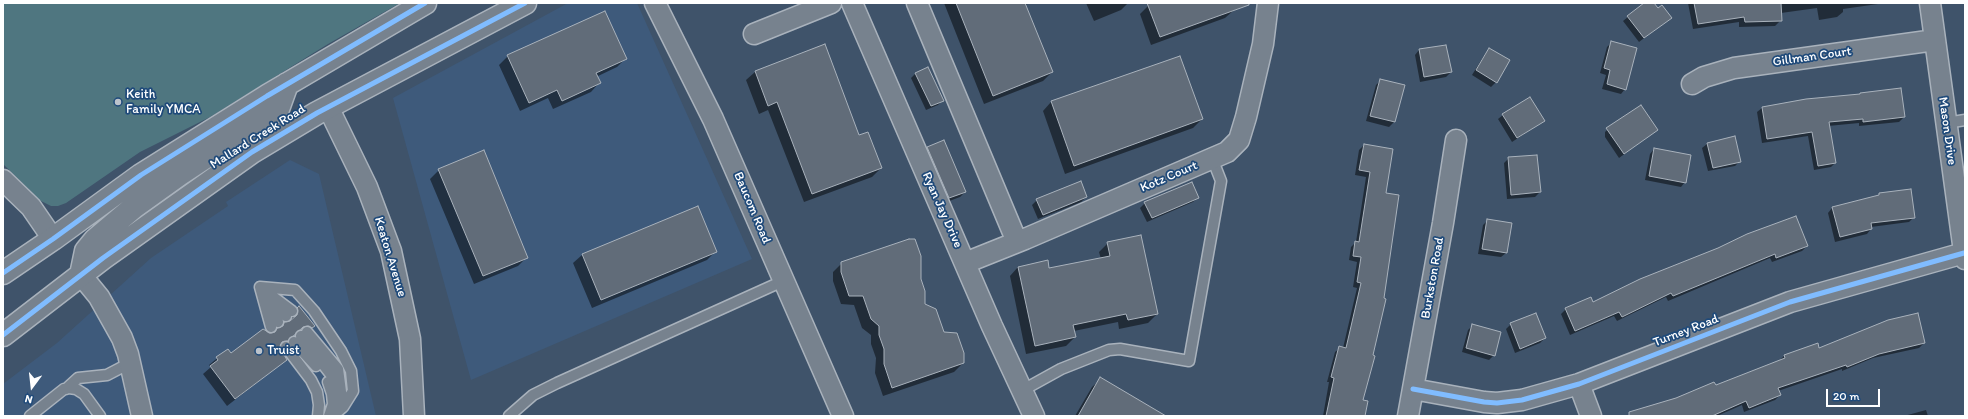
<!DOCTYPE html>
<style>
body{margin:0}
#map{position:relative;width:1968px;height:419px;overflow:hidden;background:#3f536a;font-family:Itim,sans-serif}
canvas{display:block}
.frame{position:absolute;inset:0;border:4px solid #fff;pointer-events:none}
.north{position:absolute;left:12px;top:367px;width:40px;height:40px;-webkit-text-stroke:3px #1f4a7a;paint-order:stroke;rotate:195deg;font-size:11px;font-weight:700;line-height:16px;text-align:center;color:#fff}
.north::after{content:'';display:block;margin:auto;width:14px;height:18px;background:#fff;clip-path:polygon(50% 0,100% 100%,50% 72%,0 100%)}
.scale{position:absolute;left:1826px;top:389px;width:54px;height:18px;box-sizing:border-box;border:2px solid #fff;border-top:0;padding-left:5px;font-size:12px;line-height:14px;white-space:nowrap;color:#fff;-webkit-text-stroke:3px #1f4a7a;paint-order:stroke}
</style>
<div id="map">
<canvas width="1968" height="419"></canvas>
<div class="frame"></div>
<div class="north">N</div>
<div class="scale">20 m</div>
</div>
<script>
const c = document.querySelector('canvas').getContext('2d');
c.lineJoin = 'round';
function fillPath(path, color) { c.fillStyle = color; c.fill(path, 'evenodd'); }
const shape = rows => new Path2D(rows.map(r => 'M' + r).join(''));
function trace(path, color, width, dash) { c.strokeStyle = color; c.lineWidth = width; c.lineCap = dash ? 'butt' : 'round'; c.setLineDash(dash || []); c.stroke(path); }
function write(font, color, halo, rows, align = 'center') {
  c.font = font + ' Itim,sans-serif'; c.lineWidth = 3.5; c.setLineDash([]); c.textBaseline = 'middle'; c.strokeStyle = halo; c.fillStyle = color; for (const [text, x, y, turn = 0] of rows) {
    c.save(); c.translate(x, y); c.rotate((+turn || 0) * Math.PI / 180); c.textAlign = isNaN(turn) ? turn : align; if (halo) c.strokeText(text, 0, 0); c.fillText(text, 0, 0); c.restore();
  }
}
const built = shape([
 [568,3,637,3,752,259,471,380,393,98],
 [290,160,319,174,376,416,3,416,3,384,57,343,151,258,228,206,226,202]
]);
const green = shape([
 [3,3,400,3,328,44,210,117,140,152,66,203,58,206,51,206,41,201,3,164]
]);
const shadow = shape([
 [944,3,1030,3,1025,5,1052,72,1043,81,984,104],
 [1086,3,1128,3,1121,10,1094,21],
 [1151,3,1231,3,1234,10,1225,18,1151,45,1140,14],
 [1645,3,1652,3,1665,22,1639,42,1623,21],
 [1688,3,1885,3,1843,9,1843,12,1837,17,1819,20,1817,8,1781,13,1781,20,1775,26,1739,27,1739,22,1693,29],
 [1612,42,1625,89,1621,94,1602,89,1606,75,1600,73,1607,47],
 [824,46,858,137,881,168,872,177,804,202,768,110,759,114,746,80,755,72],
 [1489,49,1496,82,1491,87,1472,75,1485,54],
 [1419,50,1451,72,1446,77,1420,82,1415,55],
 [508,56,626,58,617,67,596,77,599,83,591,92,553,109,548,98,520,111,499,65],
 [916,73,943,100,938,105,926,110,911,78],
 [1381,80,1403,86,1394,122,1389,127,1366,121,1376,85],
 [1859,95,1904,117,1899,122,1859,126,1859,123,1828,126,1835,163,1831,167,1814,170,1808,136,1762,143,1757,112,1762,108,1807,100],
 [1051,102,1202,119,1193,128,1065,174,1043,111],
 [1503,115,1544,121,1512,142,1498,119],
 [1610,127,1657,130,1619,158,1605,137,1605,132],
 [1734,137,1740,161,1735,166,1708,171,1702,148,1707,144],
 [1364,145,1384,194,1362,401,1364,416,1323,416,1329,382,1327,382,1335,352,1340,348,1343,348,1357,288,1353,287,1357,262,1349,260,1351,247,1356,242,1366,177,1355,175,1359,150],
 [927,147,965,192,960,197,944,203,923,152],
 [1654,149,1685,182,1681,187,1645,180,1650,154],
 [1509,158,1540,192,1535,197,1507,199,1504,163],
 [439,170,527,257,518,266,474,284,430,179],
 [1880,194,1914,217,1909,222,1871,227,1871,229,1867,234,1835,242,1828,213,1832,208,1877,197],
 [1086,197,1081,202,1038,219,1032,205,1037,200],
 [1198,197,1193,202,1147,222,1140,208,1145,203],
 [697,207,715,252,707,260,592,308,573,263,582,255],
 [1488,220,1506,253,1501,257,1478,254,1483,225],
 [1108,243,1157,314,1148,323,1119,329,1118,322,1074,331,1075,337,1066,346,1026,354,1010,276,1018,267,1049,269,1101,259,1099,252],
 [1807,246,1802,251,1772,262,1770,258,1668,301,1666,297,1617,321,1614,316,1570,335,1561,314,1566,309,1593,303,1641,280],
 [842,263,920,279,924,305,963,363,954,372,883,396,875,373,876,358,871,344,871,335,862,328,854,305,841,304,833,281,833,272],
 [299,307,313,326,306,333,295,333,280,348,286,360,227,406,203,374,211,367,209,365,227,350,231,355,274,333,285,323,290,322,291,316],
 [1511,324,1545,338,1540,343,1515,353,1506,329],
 [1473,325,1494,355,1489,360,1462,352,1468,330],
 [1924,343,1919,348,1873,358,1842,371,1842,369,1778,391,1780,395,1775,400,1744,412,1742,405,1717,416,1632,416,1715,386,1779,361,1784,356,1817,344,1819,349],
 [1101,379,1164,416,1075,416,1092,387],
 [1926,410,1928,416,1904,416]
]);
const building = shape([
 [956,3,1025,3,1053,72,993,96,956,3],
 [1147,3,1249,3,1249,5,1160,37,1147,3],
 [1644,3,1654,3,1658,8,1662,5,1672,18,1644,38,1627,16,1644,3],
 [1694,3,1781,3,1782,21,1745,22,1744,17,1698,24,1694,3],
 [605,11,627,59,596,73,601,83,562,101,557,90,529,103,507,55,605,11],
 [1611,41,1637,48,1626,90,1607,84,1610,70,1604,68,1611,41],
 [825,44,859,135,868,132,882,168,812,194,777,102,768,106,755,71,825,44],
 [1446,45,1452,72,1424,77,1419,49,1446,45],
 [1489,48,1510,60,1497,83,1476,70,1489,48],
 [1180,56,1203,119,1074,166,1051,101,1180,56],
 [928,67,944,101,931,106,915,73,928,67],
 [1380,79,1405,85,1395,122,1370,116,1380,79],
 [1901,88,1905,117,1863,122,1863,119,1829,122,1836,163,1818,166,1812,132,1767,139,1762,107,1806,99,1860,94,1860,93,1901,88],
 [1530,97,1545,121,1517,138,1502,114,1530,97],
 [1641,105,1658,130,1624,154,1606,128,1641,105],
 [1735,136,1741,162,1713,168,1707,143,1735,136],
 [944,140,966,192,949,198,927,147,944,140],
 [1364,144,1393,149,1386,193,1399,195,1384,298,1386,299,1373,355,1375,356,1363,400,1368,401,1365,416,1326,416,1334,378,1331,377,1339,346,1346,348,1361,283,1357,282,1361,257,1353,256,1355,241,1359,242,1370,172,1359,170,1364,144],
 [1654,148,1691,155,1686,183,1649,176,1654,148],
 [484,150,528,258,483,276,438,169,484,150],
 [1537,155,1541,192,1511,195,1508,157,1537,155],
 [1081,181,1087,197,1043,215,1036,199,1081,181],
 [1192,182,1199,198,1152,218,1144,202,1192,182],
 [1911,189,1915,218,1871,223,1872,229,1840,237,1832,207,1879,195,1879,193,1911,189],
 [698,206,717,252,601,300,582,254,698,206],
 [1796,216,1808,246,1776,258,1775,254,1673,296,1671,293,1622,317,1619,312,1575,331,1565,308,1591,297,1593,302,1640,279,1718,248,1747,234,1796,216],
 [1487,219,1512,223,1507,253,1482,249,1487,219],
 [1141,235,1158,314,1128,320,1126,314,1073,325,1076,337,1035,346,1018,267,1048,260,1049,268,1110,256,1107,242,1141,235],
 [909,239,915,239,921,256,921,279,925,291,925,304,936,309,944,332,957,333,964,353,964,363,892,388,884,364,884,349,879,335,879,326,871,319,863,296,849,296,841,272,841,262,909,239],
 [299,306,315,326,312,328,309,326,303,327,288,341,282,342,280,348,287,360,235,399,210,366,218,360,216,357,228,349,231,353,263,329,270,333,275,332,277,328,283,326,284,322,290,321,297,315,297,308,299,306],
 [1536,313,1546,338,1520,349,1510,323,1536,313],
 [1918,313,1925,343,1879,354,1847,367,1846,365,1778,388,1781,395,1749,408,1746,401,1712,416,1629,416,1629,412,1676,398,1714,382,1716,385,1785,358,1784,355,1818,343,1819,348,1888,320,1918,313],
 [1472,324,1501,332,1495,356,1466,348,1472,324],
 [1100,377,1166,416,1078,416,1100,377]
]);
const service = shape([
 [1946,123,1965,120],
 [260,287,295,290,314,311,341,351,351,371,353,391,343,407],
 [260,287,271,327],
 [260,287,292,311],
 [273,302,286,316],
 [269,304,278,322],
 [307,332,338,369,343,407,336,413],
 [301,336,335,380,336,388],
 [294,342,316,366],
 [286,347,311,380,317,392,319,405,318,416],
 [328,382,332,394,333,404,329,416],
 [66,389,78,378,107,375,130,363],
 [1023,390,1061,369,1109,350,1120,349,1189,361,1221,181,1212,158],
 [30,416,64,389,69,388,76,389,84,394,100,416],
 [509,416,533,395,557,383,783,281]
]);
const minor = shape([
 [655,3,713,119,843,416],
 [852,3,992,326,1034,416],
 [917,3,1017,242],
 [1930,3,1965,259],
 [754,34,831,3],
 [1692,84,1704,77,1734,68,1935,40],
 [328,107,367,187,391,251,410,339,414,416],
 [3,180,31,207,53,239],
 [965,263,1025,239,1227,152,1239,140,1246,117,1263,44,1268,3],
 [81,275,99,297,122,338,128,354,142,416],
 [1579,384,1591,416],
 [1413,389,1484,402,1497,403,1522,400,1579,384,1790,302,1964,253],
 [1408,416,1443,223,1456,140]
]);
const secondary = shape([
 [3,273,53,239,141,175,267,96,425,3],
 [81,275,86,251,95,240,134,207,180,174,278,109,287,84],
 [3,335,103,258,252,152,317,113,525,3]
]);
const cycleway = shape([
 [3,273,53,239,141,175,267,96,425,3],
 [3,335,103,258,252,152,317,113,525,3],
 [1413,389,1484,402,1497,403,1522,400,1579,384,1790,302,1964,253]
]);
const markers = [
 [118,102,4,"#bcc3cb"],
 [259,351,4,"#bcc3cb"]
];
const streetNames = [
 ["Gillman Court",1812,57,-8],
 ["Mason Drive",1947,131,82],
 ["Mallard Creek Road",258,137,-32],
 ["Kotz Court",1169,177,-23],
 ["Baucom Road",752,208,67],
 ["Ryan Jay Drive",942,210,66],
 ["Keaton Avenue",390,257,73],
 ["Burkston Road",1433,278,-80],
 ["Turney Road",1686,331,-21]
];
const poiNames = [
 ["Keith",126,95],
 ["Family YMCA",126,110],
 ["Truist",267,351]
];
fillPath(built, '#3e5a7b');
fillPath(green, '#4f7680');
fillPath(shadow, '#0007');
fillPath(building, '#616c79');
trace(building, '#a9b2bc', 1);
trace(service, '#a9b2bc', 13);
trace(minor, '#a9b2bc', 23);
trace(secondary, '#a9b2bc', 25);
trace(service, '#77828e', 10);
trace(minor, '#77828e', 20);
trace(secondary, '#77828e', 22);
trace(cycleway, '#80bcff', 5);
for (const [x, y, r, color] of markers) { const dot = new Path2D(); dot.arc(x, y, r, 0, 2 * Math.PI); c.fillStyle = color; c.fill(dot); trace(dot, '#1f4a7a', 1.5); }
write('13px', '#fff', '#1f4a7a', streetNames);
write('13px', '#fff', '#1f4a7a', poiNames, 'left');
</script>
